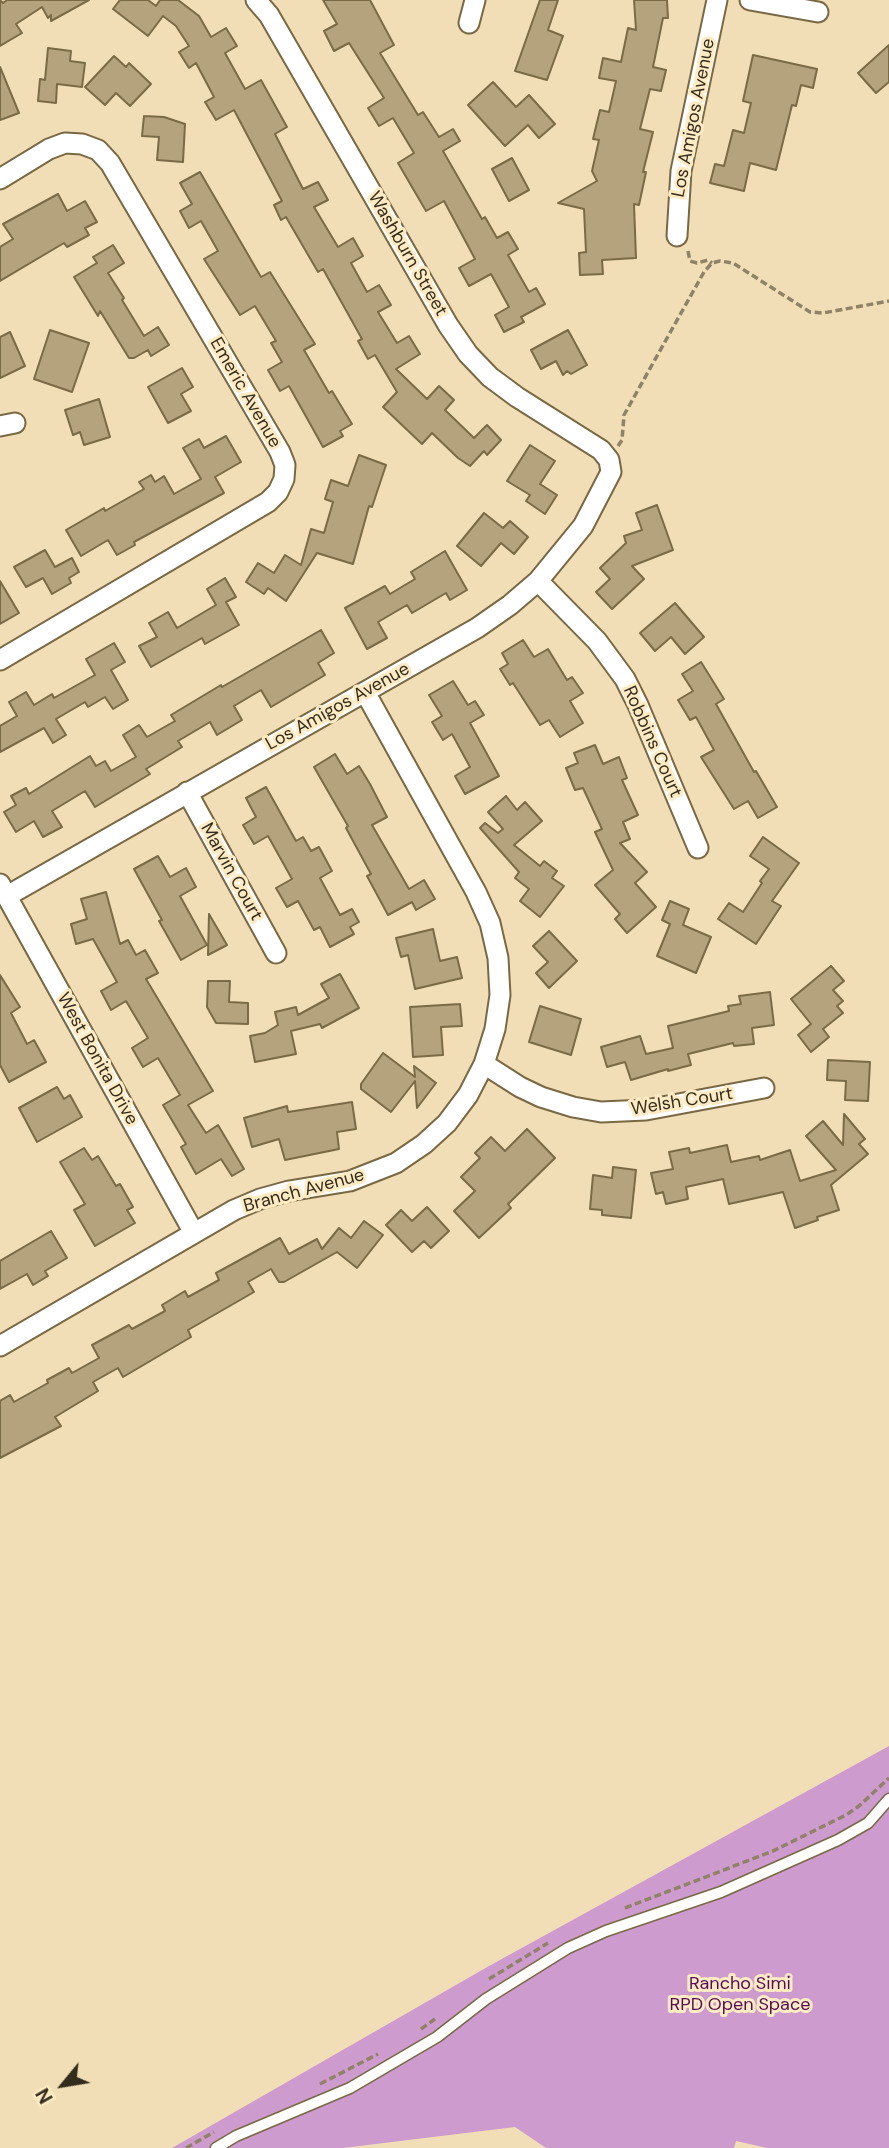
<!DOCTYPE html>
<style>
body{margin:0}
#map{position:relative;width:889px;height:2148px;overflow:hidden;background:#f1deb6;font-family:"DM Sans",sans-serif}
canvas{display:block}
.north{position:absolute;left:28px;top:2050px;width:70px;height:70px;-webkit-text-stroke:5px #feebc3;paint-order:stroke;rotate:240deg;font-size:19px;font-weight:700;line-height:28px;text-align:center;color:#342d1d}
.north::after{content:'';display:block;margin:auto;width:24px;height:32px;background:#342d1d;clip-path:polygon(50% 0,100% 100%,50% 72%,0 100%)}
</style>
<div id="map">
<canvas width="889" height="2148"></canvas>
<div class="north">N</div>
</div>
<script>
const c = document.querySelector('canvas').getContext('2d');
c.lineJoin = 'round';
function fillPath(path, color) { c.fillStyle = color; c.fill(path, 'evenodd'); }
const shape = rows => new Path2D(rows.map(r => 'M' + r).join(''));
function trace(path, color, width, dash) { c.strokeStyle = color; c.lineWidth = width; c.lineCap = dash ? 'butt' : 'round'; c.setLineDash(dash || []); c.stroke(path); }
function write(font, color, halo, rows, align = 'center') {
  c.font = font + ' "DM Sans",sans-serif'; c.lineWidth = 6; c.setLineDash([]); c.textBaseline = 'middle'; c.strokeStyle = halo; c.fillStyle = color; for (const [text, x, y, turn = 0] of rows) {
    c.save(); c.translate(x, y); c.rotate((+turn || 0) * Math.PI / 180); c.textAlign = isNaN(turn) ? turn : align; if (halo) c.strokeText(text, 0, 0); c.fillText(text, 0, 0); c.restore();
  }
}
const green = shape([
 [889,1746,889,2148,767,2148,736,2141,734,2148,546,2148,515,2127,343,2148,172,2148,489,1966]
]);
const building = shape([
 [0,0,3,3,7,0,89,0,51,21,51,15,48,18,42,7,16,24,22,33,0,46,0,0],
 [120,0,148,0,156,6,160,0,178,0,199,16,211,37,226,28,237,46,225,53,245,89,261,80,287,127,275,134,303,189,318,182,328,200,314,207,338,247,353,238,363,256,351,263,367,292,379,285,391,305,378,312,397,343,409,336,420,354,396,369,427,399,439,386,454,400,445,410,474,438,487,425,501,440,487,455,484,451,470,466,458,458,432,433,422,444,383,407,397,392,375,355,368,359,358,341,362,339,323,269,318,272,286,217,281,220,274,205,282,201,234,110,216,120,205,102,214,97,196,63,189,68,179,52,189,46,176,26,163,16,148,36,113,9,120,0],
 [323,0,370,0,394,45,380,53,418,115,423,112,439,137,453,129,460,141,443,151,482,219,485,217,497,238,508,232,518,249,508,255,529,292,536,288,545,304,521,317,524,322,504,332,495,315,509,307,491,274,469,286,459,268,475,259,444,201,426,211,398,163,414,153,393,118,379,126,368,108,384,98,349,43,334,51,324,31,337,24,323,0],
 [540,0,558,0,548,30,563,36,547,80,515,71,540,0],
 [634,0,667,0,668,18,663,18,653,67,666,70,661,91,650,89,640,129,653,132,643,172,646,172,639,205,634,204,636,258,602,260,603,274,580,275,579,253,586,252,584,209,558,203,597,181,592,171,599,140,593,139,600,110,609,112,616,81,599,78,603,58,621,62,628,28,636,30,634,0],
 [889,45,889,82,876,93,858,73,889,45],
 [48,48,71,51,70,61,85,63,82,87,57,84,56,103,38,101,40,79,45,80,48,48],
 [753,55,817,69,813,88,801,85,796,106,792,105,776,170,750,163,744,191,710,183,715,164,724,166,733,130,744,133,751,103,743,101,753,55],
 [114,56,126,67,129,63,151,84,130,106,116,93,105,105,85,87,114,56],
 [0,67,19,113,0,120,0,67],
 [493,82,516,107,529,95,555,124,539,138,528,125,505,146,468,105,493,82],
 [144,116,164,117,185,124,183,162,157,160,159,137,142,136,144,116],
 [512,158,529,190,509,201,492,169,512,158],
 [200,172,261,277,270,272,308,333,315,344,304,350,329,393,332,391,352,424,340,431,343,436,323,447,289,386,280,391,268,370,282,362,271,343,276,341,255,306,240,315,204,259,218,251,201,221,189,228,180,211,192,204,180,183,200,172],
 [58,194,67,211,85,201,97,222,85,228,89,235,67,247,64,243,0,281,0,247,13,239,3,224,58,194],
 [113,245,124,263,108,273,124,298,122,300,144,336,158,327,169,345,151,356,148,350,134,358,129,358,100,311,98,316,74,277,97,263,93,257,113,245],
 [50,330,89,343,72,392,34,379,50,330],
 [568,330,587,365,571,374,567,371,563,375,556,361,541,369,531,350,568,330],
 [10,332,25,366,0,378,0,337,10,332],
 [182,368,193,387,181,394,191,411,168,423,148,387,182,368],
 [99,399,110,437,84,445,80,432,73,435,65,410,99,399],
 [226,436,241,462,215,477,224,493,134,542,135,545,117,555,108,540,81,556,66,530,104,508,105,511,144,489,139,482,151,475,155,482,164,476,174,494,201,479,183,448,199,439,204,448,226,436],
 [530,445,555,461,540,484,557,495,545,514,526,501,530,495,507,481,530,445],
 [359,455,386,465,372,507,369,506,353,564,317,553,286,601,268,588,264,594,246,582,258,563,274,573,285,555,301,565,311,529,324,533,333,502,325,499,331,480,348,486,359,455],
 [657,505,673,550,632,566,644,579,612,609,596,592,610,579,600,568,626,543,624,536,642,530,636,513,657,505],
 [484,513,503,528,510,521,528,537,514,554,501,543,481,566,457,546,484,513],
 [45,550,55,567,72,558,79,572,69,578,71,583,52,594,43,578,26,587,14,567,45,550],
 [445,551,467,590,450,600,446,593,412,613,407,605,378,622,387,638,367,649,345,608,385,586,390,594,415,579,411,572,445,551],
 [225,578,236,597,226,602,239,625,205,644,202,638,151,667,139,646,157,637,149,623,168,612,177,628,216,605,207,589,225,578],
 [0,581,19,613,0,624,0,581],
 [675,603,704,637,685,654,671,637,655,651,640,633,675,603],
 [321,630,334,653,318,663,325,675,271,707,261,690,234,706,242,720,217,735,210,722,178,741,182,747,146,769,150,774,95,807,85,791,52,811,62,827,43,837,34,821,16,832,4,812,16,805,11,796,26,788,29,794,90,756,96,766,105,761,111,771,136,757,123,735,139,725,147,737,175,721,171,715,221,685,222,687,321,630],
 [523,640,534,657,548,649,567,680,572,677,583,693,570,701,583,723,560,737,549,720,540,725,513,683,510,685,500,669,508,664,502,653,523,640],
 [114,643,125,662,111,670,128,700,113,709,105,697,88,707,85,702,56,719,66,735,53,743,44,728,0,752,0,726,17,716,9,702,26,692,34,705,52,694,54,698,95,675,86,659,114,643],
 [701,662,724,699,716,704,754,772,756,771,777,807,758,818,748,801,734,809,701,757,714,750,696,717,690,720,678,700,693,691,682,674,701,662],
 [453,681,468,705,475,701,484,715,470,723,499,776,465,794,455,776,470,767,452,734,443,740,432,722,442,716,429,695,453,681],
 [595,745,603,764,619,757,627,778,622,780,638,815,623,822,630,839,620,843,647,872,635,883,656,907,627,933,615,919,620,914,595,885,613,870,595,832,602,829,583,788,575,790,566,768,578,763,574,753,595,745],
 [335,754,347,774,359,766,370,784,387,817,372,825,409,889,424,880,435,899,416,910,412,902,388,915,367,876,371,874,346,828,348,826,314,767,335,754],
 [266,787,296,841,303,837,311,851,319,847,332,871,320,878,340,915,352,909,359,922,350,927,354,934,330,947,320,927,314,930,298,901,287,907,276,888,292,879,268,836,254,844,243,825,256,817,246,798,266,787],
 [506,796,517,810,525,802,542,821,514,845,540,866,544,861,557,871,552,878,564,886,540,917,520,901,529,889,515,878,519,872,480,828,485,823,498,833,503,829,488,812,506,796],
 [763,837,799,863,772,901,781,906,756,944,718,919,729,903,743,912,762,883,760,881,769,869,750,856,763,837],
 [158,856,170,877,186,868,196,887,180,896,207,945,181,960,159,921,162,920,134,869,158,856],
 [106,892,120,944,128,940,136,955,145,950,158,973,146,979,213,1091,188,1105,206,1133,218,1125,244,1169,232,1176,221,1159,196,1174,181,1147,186,1144,163,1105,180,1095,158,1058,143,1067,132,1048,148,1038,126,1001,111,1010,101,991,117,982,93,939,76,944,71,924,87,919,81,899,106,892],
 [670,901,689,909,683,925,711,937,696,973,657,956,670,924,662,920,670,901],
 [209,914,227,945,208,955,209,914],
 [433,929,440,961,457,957,462,978,415,989,408,955,401,957,396,938,433,929],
 [549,931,577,961,549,988,536,973,548,962,533,946,549,931],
 [831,966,844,981,833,990,843,1001,837,1006,843,1013,823,1029,829,1037,811,1052,798,1035,811,1024,791,999,831,966],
 [340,974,359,1008,322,1028,320,1024,291,1031,296,1054,255,1062,250,1036,265,1033,278,1025,275,1012,296,1007,298,1015,329,998,321,984,340,974],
 [0,975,20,1007,11,1013,27,1044,34,1040,46,1062,9,1082,0,1065,0,975],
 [208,981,230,981,229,1002,248,1003,248,1024,216,1023,207,1007,208,981],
 [770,992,774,1025,752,1028,754,1044,734,1046,733,1043,688,1054,691,1065,668,1071,668,1069,631,1080,625,1062,607,1067,601,1047,640,1036,646,1054,673,1048,668,1026,729,1011,728,1006,741,1004,739,996,770,992],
 [460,1004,462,1026,441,1027,443,1055,413,1057,410,1007,460,1004],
 [540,1006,581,1019,571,1055,529,1042,540,1006],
 [383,1053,415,1077,414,1066,436,1083,417,1108,415,1081,391,1112,361,1089,361,1084,383,1053],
 [828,1060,870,1062,868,1101,845,1100,846,1081,827,1080,828,1060],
 [57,1087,64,1099,70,1095,82,1117,37,1142,19,1108,57,1087],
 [352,1102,356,1129,337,1132,339,1149,285,1160,279,1139,252,1147,244,1118,287,1106,288,1112,352,1102],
 [844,1114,865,1139,859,1144,868,1154,831,1185,839,1210,817,1217,818,1220,795,1228,783,1192,729,1204,723,1179,686,1187,688,1199,666,1204,663,1192,656,1194,651,1173,673,1169,669,1152,689,1148,690,1153,727,1145,731,1162,759,1156,760,1160,790,1150,800,1181,836,1170,806,1136,823,1121,843,1145,844,1114],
 [527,1129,555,1158,508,1204,511,1208,479,1238,454,1211,475,1191,461,1177,480,1158,475,1153,491,1137,505,1151,527,1129],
 [84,1148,92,1160,98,1156,116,1186,120,1184,133,1207,127,1210,135,1223,95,1246,74,1210,85,1204,60,1162,84,1148],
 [613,1167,636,1170,631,1218,602,1215,602,1210,590,1209,593,1175,612,1178,613,1167],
 [427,1207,449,1231,431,1248,424,1241,412,1252,386,1225,401,1210,412,1221,427,1207],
 [364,1221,383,1235,357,1268,337,1252,284,1282,279,1282,271,1269,248,1282,254,1292,188,1330,191,1337,123,1377,118,1368,93,1382,98,1391,55,1417,61,1426,0,1458,0,1401,10,1395,14,1402,48,1383,47,1380,69,1368,72,1373,99,1358,92,1345,129,1325,132,1329,165,1311,162,1305,185,1291,188,1297,219,1280,216,1273,280,1238,289,1254,317,1239,322,1249,339,1228,351,1238,364,1221],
 [51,1231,67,1258,45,1271,48,1276,33,1285,27,1274,0,1289,0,1261,51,1231]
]);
const path = shape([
 [688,251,690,261,697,263,708,260,712,263],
 [618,446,622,440,624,415,704,272,712,263,720,261,733,263,810,312,823,313,889,301],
 [625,1908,773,1851,846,1815,859,1806,889,1778],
 [489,1979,548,1943],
 [421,2029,435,2019],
 [320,2084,378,2054],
 [186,2148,214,2132]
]);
const lane = shape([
 [216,2148,236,2136,350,2088,437,2037,486,1999,568,1948,606,1931,721,1892,838,1840,868,1823,889,1799]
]);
const street = shape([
 [750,0,818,12],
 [469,23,475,0],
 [0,179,49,149,65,143,82,144,98,150,110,163,280,452,285,465,284,479,278,492,268,502,0,660],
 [677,236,681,171,717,0],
 [0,426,15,423],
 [538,581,597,641,625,679,638,705,698,848],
 [187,792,276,953],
 [0,884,194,1233],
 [7,896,477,628,510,605,538,581,583,526,611,472,609,460,601,450,517,397,490,377,468,354,448,325,269,15,256,0],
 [484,1064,520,1087,541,1097,573,1107,601,1112,646,1110,764,1088],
 [0,1346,234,1210,260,1199,289,1191,350,1181,396,1163,424,1144,447,1123,468,1095,484,1064,495,1029,500,995,498,958,490,923,476,892,365,692]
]);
const streetNames = [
 ["Los Amigos Avenue",694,118,-79],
 ["Washburn Street",407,254,60],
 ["Emeric Avenue",245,393,60],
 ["Los Amigos Avenue",338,707,-29],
 ["Robbins Court",652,742,66],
 ["Marvin Court",231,872,61],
 ["West Bonita Drive",97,1059,61],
 ["Welsh Court",682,1102,-9],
 ["Branch Avenue",304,1191,-15]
];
const parkNames = [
 ["Rancho Simi",740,1984],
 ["RPD Open Space",740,2005]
];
fillPath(green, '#ce9bce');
fillPath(building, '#b5a37d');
trace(building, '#7a6a45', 2);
trace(lane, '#786844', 13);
trace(street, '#786844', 23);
trace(path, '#8f8267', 3.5, [7, 3.5]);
trace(lane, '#fff', 10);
trace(street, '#fff', 19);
write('18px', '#342d1d', '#feebc3', streetNames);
write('18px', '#560b5a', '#feebc3', parkNames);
</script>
